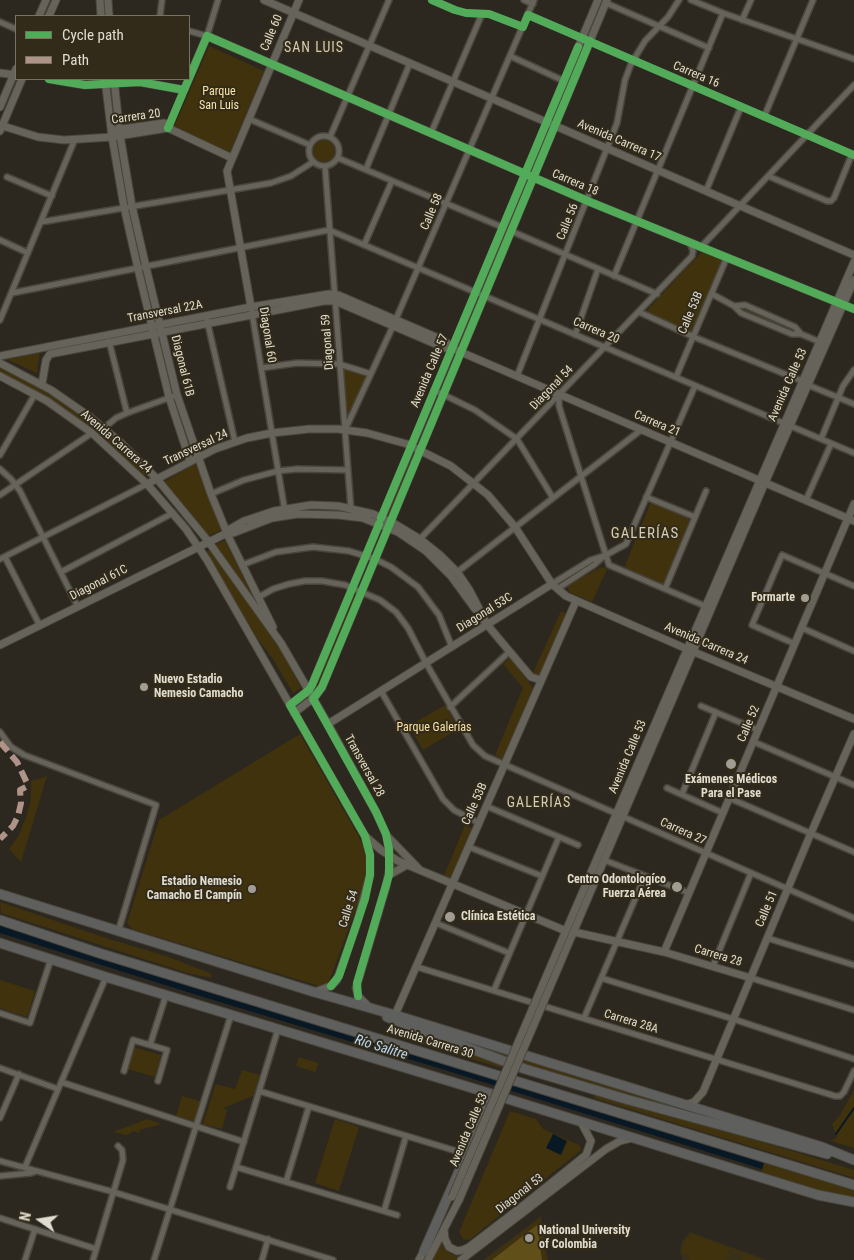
<!DOCTYPE html>
<meta charset="utf-8">
<style>
body{margin:0}
#map{position:relative;width:854px;height:1260px;overflow:hidden;background:#2c281f;font-family:"Roboto Condensed",sans-serif}
canvas{display:block}
.legend{position:absolute;left:15px;top:15px;width:175px;height:65px;box-sizing:border-box;background:#322b19;border:1px solid #787262;margin:0;padding:6px 9px;list-style:none;font-size:15px;color:#e0dcd0}
.legend li{display:flex;align-items:center;gap:10px;height:25px}
.legend b{width:25px;border:1px solid #787262}
.north{position:absolute;left:15px;top:1195px;width:50px;height:50px;-webkit-text-stroke:4px #322b19;paint-order:stroke;rotate:283deg;font-size:14px;font-weight:700;line-height:20px;text-align:center;color:#e0dcd0}
.north::after{content:'';display:block;margin:auto;width:18px;height:22px;background:#e0dcd0;clip-path:polygon(50% 0,100% 100%,50% 72%,0 100%)}
</style>
<div id="map">
<canvas width="854" height="1260"></canvas>
<ul class="legend">
<li><b style="height:6px;background:#51ab58"></b>Cycle path</li>
<li><b style="height:6px;background:#af9288"></b>Path</li>
</ul>
<div class="north">N</div>
</div>
<script>
const c = document.querySelector('canvas').getContext('2d');
c.lineJoin = 'round';
function fillPath(path, color) { c.fillStyle = color; c.fill(path, 'evenodd'); }
const shape = rows => new Path2D(rows.map(r => 'M' + r).join(''));
function trace(path, color, width, dash) { c.strokeStyle = color; c.lineWidth = width; c.lineCap = dash ? 'butt' : 'round'; c.setLineDash(dash || []); c.stroke(path); }
function write(font, color, halo, rows, align = 'center') {
  c.font = font + ' "Roboto Condensed",sans-serif'; c.lineWidth = 4; c.setLineDash([]); c.textBaseline = 'middle'; c.strokeStyle = halo; c.fillStyle = color; for (const [text, x, y, turn = 0] of rows) {
    c.save(); c.translate(x, y); c.rotate((+turn || 0) * Math.PI / 180); c.textAlign = isNaN(turn) ? turn : align; if (halo) c.strokeText(text, 0, 0); c.fillText(text, 0, 0); c.restore();
  }
}
const built = shape([
 [541,1216,548,1260,483,1260],
 [690,1232,767,1260,682,1260,680,1250,682,1242]
]);
const green = shape([
 [209,46,264,71,230,152,174,127],
 '313 151a11 11 0 1 1 22 0a11 11 0 1 1-22 0Z',
 [524,184,527,185,484,288,481,286],
 [706,250,723,259,722,262,692,331,686,331,647,313,648,309,701,253],
 [741,308,792,328,793,331,741,311],
 [40,352,37,373,6,359],
 [0,366,70,406,101,430,146,473,143,476,98,433,67,410,36,391,0,373],
 [343,368,367,376,348,418],
 [410,456,413,458,390,515,386,514],
 [194,464,197,465,221,528,221,530,208,536,206,535,164,482],
 [653,503,688,518,690,522,663,585,660,585,625,570,624,568,650,504],
 [224,541,225,541,259,608,214,545],
 [210,550,267,628,283,653,301,688,293,693,273,659,257,638,206,552],
 [601,567,607,569,592,602,569,592,567,586],
 [353,595,355,596,318,685,316,684],
 [561,611,567,614,540,675,537,675,533,673],
 [510,658,534,689,504,758,501,758,495,755,523,688,503,664],
 [445,705,458,729,423,750,409,726],
 [300,734,358,835,363,846,366,860,364,886,328,985,319,986,132,929,127,923,159,820],
 [47,776,21,862,9,849,19,835,26,817,31,799,31,781],
 [465,825,473,829,451,881,443,878],
 [0,902,109,939,166,956,212,974,211,978,187,973,1,913],
 [0,980,35,991,27,1017,0,1008],
 [426,1029,599,1083,736,1125,686,1114,536,1069],
 [412,1032,502,1066,501,1068,409,1040,407,1035],
 [133,1047,161,1055,155,1077,127,1069],
 [299,1057,319,1063,315,1072,296,1066],
 [242,1070,260,1075,253,1096,223,1108,227,1110,222,1129,203,1124,215,1086,216,1084,235,1089],
 [854,1090,854,1148,831,1141,837,1137,832,1124,840,1115],
 [595,1095,766,1143,854,1170,854,1178,629,1109,594,1098],
 [182,1096,200,1101,194,1121,176,1116],
 [510,1111,536,1119,543,1129,579,1145,581,1148,580,1151,469,1240,463,1239,459,1232],
 [147,1119,162,1124,140,1130,139,1133,134,1131,127,1135,113,1132],
 [335,1119,359,1127,339,1191,315,1183],
 [765,1160,854,1188,854,1198,833,1194,761,1174],
 [540,1219,546,1260,542,1260,537,1226,492,1260,487,1260],
 [691,1234,730,1248,763,1260,742,1260,744,1256,730,1249,725,1258,729,1260,689,1260,689,1254,682,1255,682,1250,684,1242],
 [441,1242,444,1249,453,1255,460,1256,468,1254,459,1260,433,1260]
]);
const forest = shape([
 [537,1225,542,1260,492,1260]
]);
const water = shape([
 [0,922,764,1163,762,1169,448,1071,200,996,0,933],
 [553,1134,567,1141,561,1155,546,1148]
]);
const stream = shape([
 [836,1134,854,1108]
]);
const street = shape([
 [432,0,455,10,466,13,489,14,523,27],
 [524,0,533,4],
 [691,0,723,13,854,59],
 [606,3,709,48],
 [528,15,854,155],
 [160,16,162,0],
 [742,20,751,0],
 [0,22,16,29],
 [189,31,207,36,218,0],
 [510,56,564,81],
 [764,117,813,0],
 [249,119,310,145],
 [168,128,184,90],
 [431,133,482,14],
 '309 151a15 15 0 1 1 30 0a15 15 0 1 1-30 0Z',
 [330,137,389,0],
 [338,158,502,227],
 [325,166,351,510],
 [366,169,410,63],
 [768,176,827,201,831,201,834,198,852,154],
 [7,177,52,196],
 [706,191,741,107],
 [41,222,271,183,291,176,313,162],
 [329,230,854,453],
 [511,231,657,294],
 [0,240,28,253],
 [364,245,392,181],
 [701,247,854,85],
 [614,276,723,13],
 [12,293,329,230],
 [712,294,734,306,741,313,792,334,801,334,820,342],
 [734,306,745,305,795,327,801,334],
 [251,307,285,512],
 [639,312,694,337,802,381],
 [206,316,235,442],
 [0,320,75,139],
 [575,335,598,269],
 [109,341,127,413],
 [261,368,297,363,339,364,371,374],
 [517,376,617,123,625,80,631,64,645,41,668,17,679,0],
 [676,377,727,257],
 [808,385,854,404],
 [434,390,475,410,517,439,553,498],
 [559,395,559,406,609,565,705,606],
 [104,428,116,418,127,413,177,395],
 [345,430,393,326,534,0],
 [821,439,843,386,854,370],
 [0,455,35,394],
 [0,469,11,479,20,491,78,607],
 [211,494,244,480,278,471,297,469,348,470],
 [0,495,92,433],
 [646,497,695,517],
 [806,500,831,444],
 [418,541,692,256,693,251,690,242],
 [5,557,40,626],
 [0,559,147,484],
 [242,565,276,552,313,547,349,551,375,559,391,567,418,587,439,615,452,647],
 [61,572,173,513],
 [456,573,641,430],
 [552,584,591,560,606,555,626,544,695,386],
 [557,589,594,565,603,557],
 [665,589,706,491],
 [259,597,273,589,289,584,305,581,322,581,345,585,380,600,396,612,408,628,426,663,473,745,485,756,854,918],
 [802,628,854,651],
 [795,644,752,625,782,555,854,586],
 [381,691,443,799,454,810,479,823],
 [701,706,758,730],
 [450,707,509,652],
 [0,732,11,747,24,755,156,805,118,932],
 [754,742,854,785],
 [667,788,723,813],
 [682,794,716,712],
 [729,798,854,852],
 [486,806,578,845],
 [469,847,542,876],
 [604,860,689,893],
 [436,923,509,953],
 [767,938,854,965],
 [713,966,751,873],
 [417,967,835,1096,840,1096,844,1092,854,1071],
 [601,978,733,1019,854,1059],
 [751,978,854,1010],
 [494,990,559,837],
 [0,1013,30,1023,51,959],
 [584,1018,645,876],
 [150,1045,166,995],
 [0,1068,58,1089],
 [124,1071,133,1040,167,1050,158,1081],
 [61,1082,244,1142],
 [259,1091,466,1154],
 [0,1118,19,1074],
 [0,1161,110,1191,333,1260],
 [25,1167,106,977],
 [236,1167,397,1215],
 [0,1176,31,1173,36,1171],
 [286,1182,309,1106],
 [230,1187,278,1029],
 [384,1211,406,1136],
 [0,1218,96,1249],
 [25,1260,35,1229],
 [93,1260,123,1160,122,1150,118,1146],
 [154,1260,231,1015],
 [262,1260,268,1239]
]);
const secondary = shape([
 [100,0,101,16],
 [108,0,109,16],
 [264,0,854,255],
 [39,16,46,0],
 [49,16,56,0],
 [0,73,16,75],
 [49,79,85,85,140,82,184,90,207,36,590,202,854,309],
 [105,79,112,137,124,207,138,269,169,397,190,461],
 [114,79,120,135,132,206,146,267,177,395,211,494,229,538,273,627],
 [0,107,16,69],
 [0,125,38,137,64,140,112,137,168,128,232,158],
 [115,130,164,123,171,129],
 [0,131,22,79],
 [251,307,227,171,299,0],
 [0,356,251,307,329,294,338,295,445,341,452,348],
 [0,363,51,390,90,417,121,443,157,479,208,541,281,643,328,724,376,812,386,834,389,849,390,866,386,887,356,988,358,996,370,1008],
 [0,376,47,401,92,433,147,484,186,529,207,560,365,836,370,855,370,875,357,923,337,980,331,986,315,992],
 [42,384,46,360,50,354,324,301,335,301,445,348,452,348,470,356,854,521],
 [147,484,215,449,247,438,272,433,309,429,338,429,367,433,407,444,451,466,488,495,515,527,552,584,566,596,687,649,854,719],
 [227,533,233,533,272,518,298,514,338,515,363,518,398,532,426,551,451,576,475,609],
 [484,621,531,677,541,680],
 [0,645,227,533,230,529,244,521,274,511,311,505,338,506,373,514,395,524,420,539,440,555,458,573,470,591,487,624],
 [290,705,309,690,312,685,598,0],
 [294,713,315,697,322,687,607,0],
 [328,724,552,584],
 [365,836,381,850,398,861,566,931],
 [387,836,418,868],
 [389,875,407,865],
 [574,932,664,952,751,978],
 [664,952,854,504],
 [552,963,854,262],
 [559,966,761,492,854,280],
 [395,1015,576,601],
 [685,1105,694,1102,703,1092,811,833,854,734],
 [444,1230,445,1239,449,1247,457,1251,463,1250,469,1247,525,1204,586,1155,591,1141,581,1122],
 [419,1260,426,1247],
 [428,1260,459,1200],
 [461,1260,606,1149,620,1141,632,1138]
]);
const highway = shape([
 [0,894,314,992,395,1015,822,1147,854,1160],
 [0,920,99,953,854,1185],
 [0,943,106,977,482,1091,779,1183,818,1195,854,1202],
 [387,1017,525,1069,629,1100,827,1154],
 [424,1251,486,1110,487,1100,482,1091]
]);
const secondaryBridge = shape([
 [452,1197,552,963],
 [459,1200,559,966]
]);
const quiet = shape([
 [0,742,17,762,27,783,26,787,20,790,21,803,18,816,13,826,0,839]
]);
const cycleway = shape([
 [432,0,455,10,466,13,489,14,523,27,528,15,854,155],
 [49,79,85,85,140,82,184,90],
 [168,128,207,36,590,202,854,309],
 [381,518,578,47],
 [331,986,339,976,365,899,370,875,370,855,365,836,290,705,309,690,312,685,379,524],
 [358,996,357,983,389,875,389,849,386,834,376,812,313,699,322,687,590,41]
]);
const markers = [
 [805,598,5,"#a19d92"],
 [144,687,5,"#a19d92"],
 [731,764,6,"#a19d92"],
 [677,887,6,"#a19d92"],
 [252,889,5,"#a19d92"],
 [450,917,6,"#a19d92"],
 [529,1238,5,"#a19d92"]
];
const streetNames = [
 ["Calle 60",272,33,-67],
 ["Carrera 16",696,75,23],
 ["Carrera 20",136,117,-8],
 ["Avenida Carrera 17",619,141,23],
 ["Carrera 18",575,183,23],
 ["Calle 58",432,212,-67],
 ["Calle 56",568,222,-68],
 ["Transversal 22A",165,312,-11],
 ["Calle 53B",691,313,-67],
 ["Carrera 20",596,331,23],
 ["Diagonal 60",267,335,81],
 ["Diagonal 59",328,342,-94],
 ["Diagonal 61B",182,366,76],
 ["Avenida Calle 57",430,371,-67],
 ["Avenida Calle 53",788,385,-66],
 ["Diagonal 54",552,388,-46],
 ["Carrera 21",657,424,23],
 ["Avenida Carrera 24",116,442,41],
 ["Transversal 24",196,448,-25],
 ["Diagonal 61C",99,583,-27],
 ["Diagonal 53C",485,613,-32],
 ["Avenida Carrera 24",706,644,23],
 ["Calle 52",749,724,-67],
 ["Avenida Calle 53",628,757,-67],
 ["Transversal 28",364,766,61],
 ["Calle 53B",475,804,-66],
 ["Carrera 27",683,832,24],
 ["Calle 54",349,909,-72],
 ["Calle 51",767,909,-67],
 ["Carrera 28",718,956,17],
 ["Carrera 28A",631,1022,17],
 ["Avenida Carrera 30",430,1042,17],
 ["Avenida Calle 53",469,1130,-67],
 ["Diagonal 53",520,1194,-38]
];
const parkNames = [
 ["Parque",219,92],
 ["San Luis",219,106],
 ["Parque Galerías",434,728]
];
const poiNames = [
 ["Formarte",795,598],
 ["Nuevo Estadio",154,680,"left"],
 ["Nemesio Camacho",154,694,"left"],
 ["Exámenes Médicos",731,780,"center"],
 ["Para el Pase",731,794,"center"],
 ["Centro Odontologíco",666,880],
 ["Fuerza Aérea",666,894],
 ["Estadio Nemesio",242,882],
 ["Camacho El Campín",242,896],
 ["Clínica Estética",461,917,"left"],
 ["National University",539,1231,"left"],
 ["of Colombia",539,1245,"left"]
];
const neighbourhoodNames = [
 ["SAN LUIS",314,48],
 ["GALERÍAS",539,803]
];
const waterNames = [
 ["Río Salitre",381,1048,17]
];
const quarterNames = [
 ["GALERÍAS",645,534]
];
fillPath(built, '#383019');
fillPath(green, '#3f320c');
fillPath(forest, '#614f1a');
fillPath(water, '#081925');
trace(stream, '#081925', 2);
trace(street, '#49453d', 8);
trace(secondary, '#49453d', 9);
trace(highway, '#49453d', 11);
trace(street, '#66635a', 5);
trace(secondary, '#66635a', 7);
trace(highway, '#5f605e', 9);
trace(secondaryBridge, '#49453d', 9, []);
trace(secondaryBridge, '#66635a', 7);
trace(quiet, '#af9288', 6, [12, 6]);
trace(cycleway, '#51ab58', 8);
for (const [x, y, r, color] of markers) { const dot = new Path2D(); dot.arc(x, y, r, 0, 2 * Math.PI); c.fillStyle = color; c.fill(dot); trace(dot, '#322b19', 2); }
write('12px', '#e0dcd0', '#322b19', streetNames);
write('12px', '#f8e2a7', '#322b19', parkNames);
write('bold 12px', '#e0dcd0', '#322b19', poiNames, 'right');
c.letterSpacing = '1px';
write('14px', '#d5ccb6', '#322b19', neighbourhoodNames);
c.letterSpacing = '0px';
write('italic 14px', '#b8d7f4', '#322b19', waterNames);
c.letterSpacing = '1px';
write('15px', '#d5ccb6', '#322b19', quarterNames);
c.letterSpacing = '0px';
</script>
